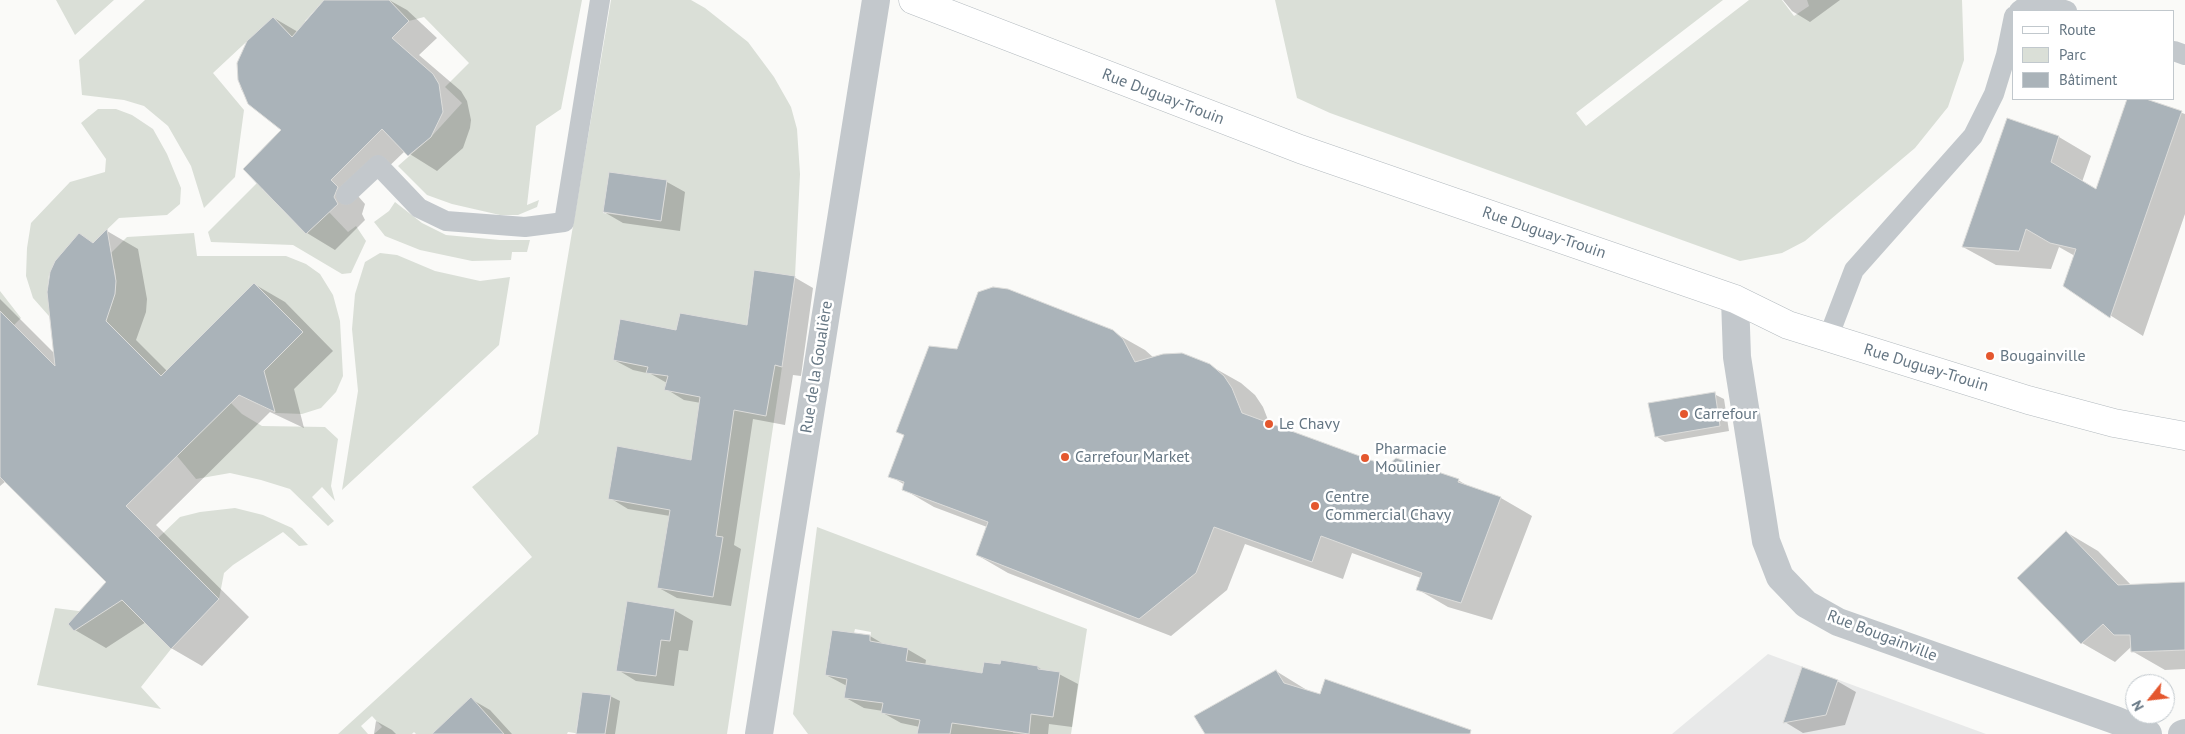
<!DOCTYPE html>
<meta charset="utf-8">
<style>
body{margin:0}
#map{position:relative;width:2185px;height:734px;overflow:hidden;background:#fafaf8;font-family:"PT Sans",sans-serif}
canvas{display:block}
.legend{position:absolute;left:2012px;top:10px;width:162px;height:90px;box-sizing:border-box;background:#fff;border:1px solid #c1c8cd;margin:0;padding:6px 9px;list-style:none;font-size:15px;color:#657683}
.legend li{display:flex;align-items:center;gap:10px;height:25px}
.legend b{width:25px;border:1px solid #c1c8cd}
.north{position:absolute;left:2125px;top:674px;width:50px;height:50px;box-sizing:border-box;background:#fff;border:1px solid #c1c8cd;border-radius:50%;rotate:241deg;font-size:14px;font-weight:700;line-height:20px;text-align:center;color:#657683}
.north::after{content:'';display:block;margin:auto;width:18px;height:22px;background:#e4572e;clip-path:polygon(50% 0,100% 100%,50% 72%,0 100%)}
</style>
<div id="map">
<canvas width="2185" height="734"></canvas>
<ul class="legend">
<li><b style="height:6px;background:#fff"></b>Route</li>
<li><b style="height:14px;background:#dadfd7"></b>Parc</li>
<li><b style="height:14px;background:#aab3b9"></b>Bâtiment</li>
</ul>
<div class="north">N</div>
</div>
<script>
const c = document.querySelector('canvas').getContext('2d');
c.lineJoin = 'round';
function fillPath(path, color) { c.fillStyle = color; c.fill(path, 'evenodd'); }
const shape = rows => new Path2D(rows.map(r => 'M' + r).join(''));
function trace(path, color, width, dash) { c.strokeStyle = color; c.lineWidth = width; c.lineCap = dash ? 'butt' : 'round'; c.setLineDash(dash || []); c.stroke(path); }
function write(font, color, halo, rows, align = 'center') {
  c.font = font + ' "PT Sans",sans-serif'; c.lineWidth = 5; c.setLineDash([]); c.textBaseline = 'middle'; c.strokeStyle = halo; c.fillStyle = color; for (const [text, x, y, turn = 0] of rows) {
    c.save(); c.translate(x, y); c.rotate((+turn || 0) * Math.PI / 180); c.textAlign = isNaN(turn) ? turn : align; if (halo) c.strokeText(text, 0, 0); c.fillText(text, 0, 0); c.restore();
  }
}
const built = shape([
 [1768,654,1986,734,1672,734]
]);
const green = shape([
 [56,0,114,0,75,35],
 [145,0,324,0,305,21,316,33,302,48,273,17,213,73,244,110,235,177,204,208,191,166,168,126,144,106,124,100,82,95,79,60],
 [389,0,582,0,561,109,536,126,527,205,539,200,537,207,518,215,500,215,452,204,427,195,398,166,431,137,462,103,445,87,469,63,424,17,409,21],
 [611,0,691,0,705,8,748,42,774,77,791,107,797,129,800,174,795,276,754,270,746,330,756,331,752,361,782,367,727,734,605,734,611,695,582,692,576,732,581,734,568,732,567,734,489,734,497,726,471,698,432,734,416,734,414,732,412,734,374,734,382,727,372,716,361,726,368,734,338,734,532,557,472,487,538,434],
 [609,172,667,181,661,221,603,213],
 [680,313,720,321,712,369,772,380,766,415,719,407,720,401,665,390,669,367,663,366,662,375,647,373,648,362,643,362,642,366,613,360,620,319,676,330],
 [693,446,728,451,719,507,684,502],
 [617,447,654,454,645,505,609,499],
 [667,529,722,537,713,596,658,588],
 [627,602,665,607,663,625,672,627,670,641,661,640,656,676,616,671],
 [1275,0,1723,0,1576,113,1586,126,1749,0,1782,0,1794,16,1809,6,1807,0,1962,0,1964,60,1948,107,1915,148,1805,241,1782,253,1740,261,1330,113,1297,98],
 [98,109,116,109,132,115,153,129,167,154,181,188,180,204,167,215,119,218,93,243,76,237,55,261,49,275,47,292,56,324,33,298,26,276,27,248,31,223,70,182,105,172,106,159,81,123],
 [263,177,262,189,306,234,329,212,348,232,356,226,366,241,351,273,342,274,293,245,211,242,208,232],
 [395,202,422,223,446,235,500,240,530,240,527,252,512,252,511,260,472,261,420,250,385,236,374,222,389,211],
 [194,233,197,256,286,256,306,264,320,274,333,295,340,321,343,376,336,392,321,408,302,414,276,413,258,404,262,403,258,377,303,332,254,283,161,376,129,345,79,335,105,317,110,310,115,294,116,281,115,270,107,257,127,237],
 [380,253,397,255,435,271,480,281,510,277,499,345,342,490,358,391,352,329,355,294,365,262],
 [0,291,21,318,14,325,0,311],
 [231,403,242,414,262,426,325,427,338,439,331,486,335,501,322,487,312,497,334,521,328,526,290,489,261,480,230,473,196,479,177,456],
 [235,508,263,515,292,528,308,545,299,546,283,532,233,565,224,573,219,599,158,538,180,517,200,512],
 [817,527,1087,629,1071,734,1029,734,1031,714,1053,717,1060,673,1001,661,1000,664,984,662,981,676,905,665,908,648,892,645,869,646,871,632,855,629,854,633,832,630,825,675,847,679,845,698,861,700,863,690,884,694,882,713,897,716,921,713,917,734,808,734,793,714],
 [121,598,171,649,141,687,161,709,37,685,55,608,94,613,107,610],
 [993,710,1016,712,1013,733,1025,734,950,734,953,718,975,721,975,727,990,729]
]);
const shadow = shape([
 [325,0,389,0,407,10,437,38,419,55,461,91,467,101,471,120,470,128,463,148,437,171,405,151,358,196,365,204,362,214,365,220,335,250,307,233,245,169,283,130,254,108,241,89,238,72,274,18,298,32],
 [1783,0,1840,0,1810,22,1792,11],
 [2129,99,2143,99,2185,114,2185,214,2143,336,2064,286,2075,256,2059,247,2051,269,1996,265,1963,247,2059,137,2091,156,2082,182,2097,191],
 [667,182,685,192,680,231,623,223,604,212],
 [107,231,138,249,147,299,146,312,136,340,167,371,254,284,285,302,333,351,294,389,304,428,270,412,156,525,249,617,202,666,171,648,146,622,106,648,75,630,70,624,108,582,6,481,0,486,0,299,55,354,79,235,94,244],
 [794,277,813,288,801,376,793,375,785,425,753,419,734,545,741,549,731,606,677,598,659,588,670,516,628,509,610,498,692,461,701,403,684,400,666,389,667,383,651,374,633,370,614,360,677,331,748,327],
 [1113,332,1145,350,1154,358,1209,365,1241,383,1255,395,1263,407,1270,425,1388,468,1458,480,1471,488,1501,498,1532,516,1492,620,1448,607,1417,589,1421,578,1352,553,1343,579,1245,544,1227,590,1171,636,1008,573,977,555,987,527,934,507,903,489,905,485,890,476,905,436,898,432,958,350],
 [1714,394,1724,399,1729,431,1665,442,1656,436],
 [2066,532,2098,551,2132,586,2185,584,2185,669,2165,670,2132,651,2132,646,2115,662,2082,643,2018,578],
 [674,610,693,621,688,651,679,650,674,686,636,681,618,670],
 [870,636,885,645,907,649,926,660,925,666,983,675,1038,667,1045,672,1059,674,1078,684,1072,727,1049,724,1048,734,919,734,920,727,901,723,883,713,883,711,864,708,846,698,847,686,826,675],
 [1276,671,1310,692,1463,734,1206,734],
 [1837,681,1856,692,1845,725,1803,733,1785,722],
 [610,696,620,701,615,734,577,734],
 [471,699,490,710,512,734,433,734],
 [376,721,392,730,396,734,374,734]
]);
const building = shape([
 [324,0,389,0,409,21,392,38,433,74,439,84,443,112,431,137,408,156,382,129,331,180,338,187,334,197,338,204,306,234,243,169,281,130,248,104,238,80,237,63,247,41,273,17,292,37,324,0],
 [2127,99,2146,99,2182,111,2110,318,2063,286,2076,249,2050,243,2026,229,2019,251,1962,247,2007,118,2059,136,2051,162,2096,189,2127,99],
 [609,172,667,180,661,221,603,212,609,172],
 [107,229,116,281,115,294,106,321,161,376,254,283,303,332,264,371,275,412,239,395,126,506,219,599,171,649,122,600,74,631,68,624,106,582,0,477,0,311,55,366,47,292,50,272,55,261,79,233,93,243,107,229],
 [754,270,795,276,782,367,775,365,766,416,734,410,716,536,723,537,713,597,657,588,670,510,608,499,617,446,691,460,700,397,664,390,668,376,646,373,648,367,613,360,620,319,676,330,680,313,747,325,754,270],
 [993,287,1008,289,1113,330,1123,339,1135,362,1163,354,1182,353,1210,364,1224,376,1232,388,1242,413,1387,466,1396,458,1459,479,1458,482,1501,497,1461,603,1416,590,1422,573,1321,536,1312,562,1214,527,1196,573,1139,619,976,555,988,522,902,490,904,482,888,477,904,435,896,432,929,346,957,349,978,292,993,287],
 [1715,392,1720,426,1655,437,1648,403,1715,392],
 [2066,531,2118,585,2185,582,2185,650,2131,652,2130,635,2114,635,2103,624,2081,644,2017,578,2066,531],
 [627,601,675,609,670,641,661,640,656,676,616,671,627,601],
 [832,630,870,635,870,641,908,648,906,661,982,673,984,662,1000,664,1001,660,1038,666,1038,669,1060,672,1053,717,1031,714,1029,734,952,723,950,734,917,734,920,720,881,713,883,703,844,698,847,679,825,675,832,630],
 [1802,667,1838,680,1826,715,1783,723,1802,667],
 [1276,670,1284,683,1320,694,1325,679,1471,730,1470,734,1205,734,1194,716,1276,670],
 [582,692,611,695,605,734,576,734,582,692],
 [471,697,504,734,432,734,471,697]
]);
const service = shape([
 [2019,11,2028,4,2042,2,2067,11],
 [2174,51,2185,55],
 [346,195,378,165,419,208,446,221,525,227,564,222,600,0],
 [1828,338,1854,270,1973,136,1994,94,2006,55,2014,16]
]);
const minor = shape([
 [1735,299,1737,357,1766,541,1780,577,1806,604,1838,622,2115,720,2148,734],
 [759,734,876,0],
 [2182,734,2185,733]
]);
const secondary = shape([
 [913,0,1300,149,1735,299,1788,325,2028,400,2114,423,2185,436]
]);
const markers = [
 [1990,356,5,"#e4572e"],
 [1684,414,5,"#e4572e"],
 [1269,424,5,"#e4572e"],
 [1065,457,5,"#e4572e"],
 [1365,458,5,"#e4572e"],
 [1315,506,5,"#e4572e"]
];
const streetNames = [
 ["Rue Duguay-Trouin",1163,97,21],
 ["Rue Duguay-Trouin",1544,233,19],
 ["Rue de la Goualière",817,367,-81],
 ["Rue Duguay-Trouin",1926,368,17],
 ["Rue Bougainville",1882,636,21]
];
const poiNames = [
 ["Bougainville",2000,356],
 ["Carrefour",1694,414],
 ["Le Chavy",1279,424],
 ["Pharmacie",1375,449],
 ["Moulinier",1375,467],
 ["Carrefour Market",1075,457],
 ["Centre",1325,497],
 ["Commercial Chavy",1325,515]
];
fillPath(built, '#e8e9e9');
fillPath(green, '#dadfd7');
fillPath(shadow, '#0003');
fillPath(building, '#aab3b9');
trace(building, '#dcdcda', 1);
trace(secondary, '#b3babf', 29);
trace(service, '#c3c8cc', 20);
trace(minor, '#c3c8cc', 28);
trace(secondary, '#fff', 28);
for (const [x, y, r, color] of markers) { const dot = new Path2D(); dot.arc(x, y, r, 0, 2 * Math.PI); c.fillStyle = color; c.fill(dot); trace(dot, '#fff', 2); }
write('16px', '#657683', '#fff', streetNames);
write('16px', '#657683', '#fff', poiNames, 'left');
</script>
